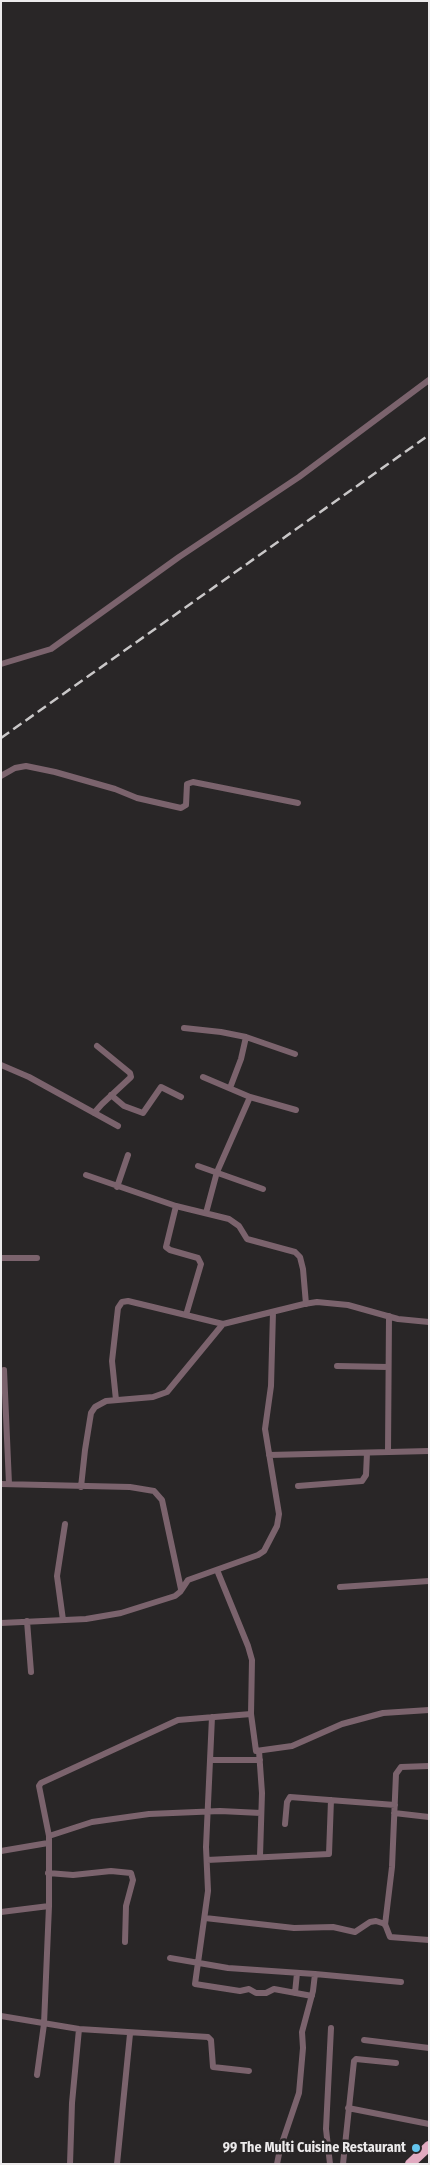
<!DOCTYPE html>
<style>
body{margin:0}
#map{position:relative;width:430px;height:2165px;overflow:hidden;background:#292627;font-family:"Fira Sans Condensed",sans-serif}
canvas{display:block}
.frame{position:absolute;inset:0;border:2px solid #eceaeb;pointer-events:none}
</style>
<div id="map">
<canvas width="430" height="2165"></canvas>
<div class="frame"></div>
</div>
<script>
const c = document.querySelector('canvas').getContext('2d');
c.lineJoin = 'round';
const shape = rows => new Path2D(rows.map(r => 'M' + r).join(''));
function trace(path, color, width, dash) { c.strokeStyle = color; c.lineWidth = width; c.lineCap = dash ? 'butt' : 'round'; c.setLineDash(dash || []); c.stroke(path); }
function write(font, color, halo, rows, align = 'center') {
  c.font = font + ' "Fira Sans Condensed",sans-serif'; c.lineWidth = 5; c.setLineDash([]); c.textBaseline = 'middle'; c.strokeStyle = halo; c.fillStyle = color; for (const [text, x, y, turn = 0] of rows) {
    c.save(); c.translate(x, y); c.rotate((+turn || 0) * Math.PI / 180); c.textAlign = isNaN(turn) ? turn : align; if (halo) c.strokeText(text, 0, 0); c.fillText(text, 0, 0); c.restore();
  }
}
const minor = shape([
 [1,664,51,649,179,557,299,477,429,380],
 [1,776,15,768,26,766,55,772,115,789,137,798,181,808,186,805,187,784,193,782,298,803],
 [184,1028,221,1032,246,1037,295,1054],
 [1,1065,29,1077,118,1126],
 [203,1077,250,1097,296,1110],
 [230,1088,241,1059,246,1037],
 [111,1095,124,1106,143,1113,161,1087,181,1097],
 [94,1113,102,1104,131,1077,130,1073,97,1046],
 [198,1166,263,1189],
 [86,1175,176,1206,229,1219,239,1226,247,1239,295,1252,300,1257,303,1269,306,1304],
 [117,1187,128,1155],
 [176,1206,166,1247,170,1250,198,1258,201,1264,186,1315],
 [206,1213,217,1172,250,1097],
 [1,1258,37,1258],
 [337,1366,388,1367],
 [4,1370,9,1484],
 [116,1400,112,1361,118,1308,122,1302,128,1301,223,1324],
 [388,1452,389,1316],
 [269,1455,429,1451],
 [1,1484,130,1487,154,1491,162,1500,181,1589],
 [298,1486,362,1481,366,1475,367,1453],
 [81,1487,85,1450,91,1413,95,1407,106,1401,153,1397,167,1392,223,1324,304,1304,317,1302,348,1305,398,1319,429,1322],
 [217,1570,248,1646,252,1660,251,1714,256,1751,292,1746,342,1724,383,1713,429,1710],
 [340,1587,429,1581],
 [63,1620,57,1576,65,1524],
 [27,1621,31,1672],
 [1,1623,86,1619,121,1613,175,1596,180,1592,188,1580,258,1555,264,1551,277,1526,279,1514,265,1429,271,1386,273,1312],
 [212,1717,206,1847,208,1891,195,1984,240,1991,249,1989,256,1993,266,1993,274,1989,312,1996],
 [259,1751,262,1793,260,1856],
 [210,1760,260,1760],
 [394,1813,429,1817],
 [285,1824,287,1802,290,1797,395,1805],
 [49,1836,92,1822,149,1814,220,1811,261,1813],
 [1,1851,48,1843],
 [207,1860,329,1854,331,1800],
 [48,1873,73,1875,111,1871,131,1873,133,1880,126,1906,125,1942],
 [1,1912,49,1906],
 [205,1918,294,1928,333,1927,355,1932,370,1922,376,1921,385,1924,390,1937,429,1940],
 [385,1925,392,1867,396,1774,401,1767,429,1766],
 [170,1958,228,1968,315,1974,313,1991,302,2032,303,2048,299,2093,280,2149,277,2164],
 [315,1974,401,1982],
 [295,1993,297,1973],
 [1,2016,79,2029,208,2037,211,2040,213,2067,249,2071],
 [364,2040,429,2048],
 [37,2075,44,2024,49,1906,49,1836,39,1786,41,1783,178,1720,251,1714],
 [348,2108,429,2124],
 [70,2164,72,2103,79,2029],
 [117,2164,130,2034],
 [330,2164,326,2129,331,2028],
 [343,2164,354,2061,356,2059,396,2063]
]);
const trunk = shape([
 [410,2164,429,2146]
]);
const rail = shape([
 [1,738,429,435]
]);
const markers = [
 [416,2148,5,"#65c5ee"]
];
const poiNames = [
 ["99 The Multi Cuisine Restaurant",406,2148]
];
trace(minor, '#7b636d', 6);
trace(trunk, '#e1aac0', 10);
trace(rail, '#c9c7c8', 2.5, [10, 5]);
for (const [x, y, r, color] of markers) { const dot = new Path2D(); dot.arc(x, y, r, 0, 2 * Math.PI); c.fillStyle = color; c.fill(dot); trace(dot, '#292627', 2); }
write('bold 14px', '#eceaeb', '#292627', poiNames, 'right');
</script>
